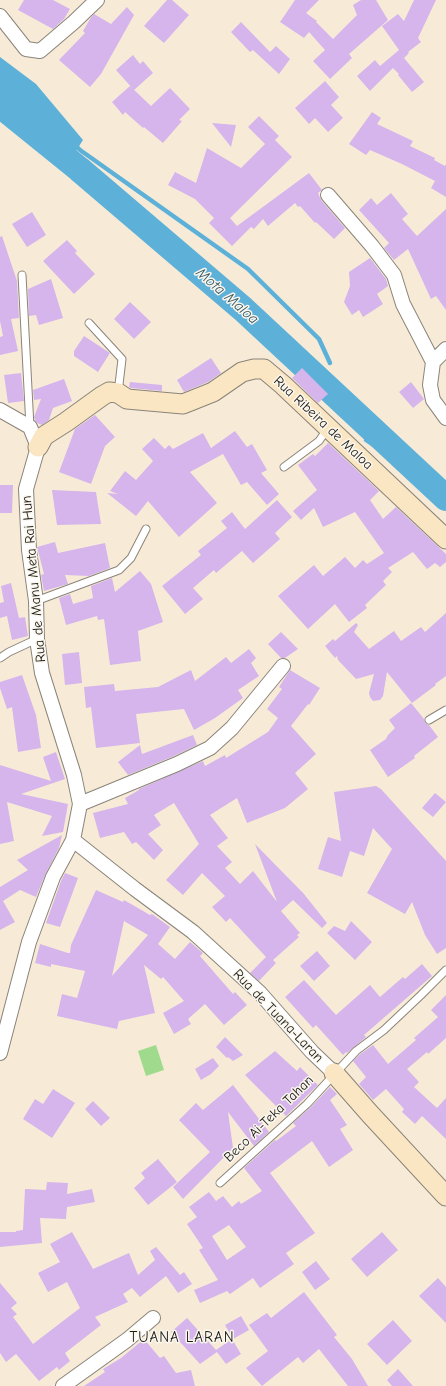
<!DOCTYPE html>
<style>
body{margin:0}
canvas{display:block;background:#f7ebd7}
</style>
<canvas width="446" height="1386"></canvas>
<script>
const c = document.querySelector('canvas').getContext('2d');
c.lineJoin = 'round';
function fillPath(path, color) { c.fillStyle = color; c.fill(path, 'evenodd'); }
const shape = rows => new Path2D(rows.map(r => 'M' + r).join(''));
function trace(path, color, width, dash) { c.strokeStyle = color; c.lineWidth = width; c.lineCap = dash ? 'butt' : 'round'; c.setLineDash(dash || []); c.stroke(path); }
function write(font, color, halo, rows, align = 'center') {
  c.font = font + ' "Comic Neue",sans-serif'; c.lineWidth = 3; c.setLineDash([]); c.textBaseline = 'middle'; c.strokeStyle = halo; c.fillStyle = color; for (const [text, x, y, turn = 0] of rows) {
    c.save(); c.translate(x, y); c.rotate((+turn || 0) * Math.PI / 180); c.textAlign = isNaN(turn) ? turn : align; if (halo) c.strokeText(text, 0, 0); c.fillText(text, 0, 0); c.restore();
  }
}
const green = shape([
 [156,1045,164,1070,146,1076,138,1051]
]);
const water = shape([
 [0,57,36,84,83,140,74,154,0,106]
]);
const stream = shape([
 [74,144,80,150,248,269,319,339,330,363],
 [366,440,381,450]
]);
const river = shape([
 [0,105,79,169,243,309,446,498]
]);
const building = shape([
 [24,0,53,0,70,9,64,19,53,29,18,10],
 [167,0,172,0,189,15,164,43,144,26],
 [295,0,319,0,306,13,317,21,316,22,333,39,357,15,353,5,361,0,376,0,388,20,349,54,352,58,330,79,313,61,325,50,309,32,304,38,280,22],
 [414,0,436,0,418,38,421,42,408,52,409,53,404,58,424,82,412,92,398,75,399,74,393,68,370,91,357,76,375,60,380,66,399,50,382,26,398,14,404,21],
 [127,7,134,15,101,74,90,87,59,60,85,33,83,31,90,19,94,14,111,24],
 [241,22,270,52,276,46,290,59,279,74,253,50,250,52,231,32],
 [133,55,140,64,143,61,153,73,134,90,116,70],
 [325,81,339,97,331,105,343,118,328,132,315,118,309,124,295,108],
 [130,86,151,106,170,88,190,109,179,120,182,121,163,143,144,127,143,128,125,112,123,115,112,102],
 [372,112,381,118,377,124,413,141,410,146,435,158,434,160,445,166,446,164,446,197,431,188,435,181,402,164,370,150,366,155,349,144],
 [259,116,279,136,275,140,292,157,230,218,237,226,309,173,322,190,318,193,321,200,345,228,334,239,316,222,315,223,300,206,298,207,295,203,268,226,263,219,254,229,251,227,232,246,209,223,214,218,195,199,168,185,175,172,196,183,207,148,241,168,265,144,248,127],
 [212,123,236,125,231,147],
 [391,193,408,214,402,219,417,236,446,209,446,310,436,296,431,299,408,249,394,260,384,248,389,243,359,210,371,198,377,205],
 [32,212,46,235,27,247,12,224],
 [2,236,17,281,19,318,11,319,18,351,0,355,0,337,3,336,0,321,0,237],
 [67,240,77,251,75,253,95,274,74,294,43,261],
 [370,258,386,279,388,286,377,294,383,304,363,317,359,310,352,315,344,302,350,286,349,272],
 [51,279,63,318,39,325,36,315,29,316,28,289],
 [130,302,151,322,134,339,114,319],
 [84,336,110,353,98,372,74,356,74,351],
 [211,358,221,373,208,382,184,392,177,380],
 [302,368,328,394,318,403,292,378],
 [21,373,24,401,8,403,4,375],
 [64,379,72,401,53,408,49,420,42,425,37,423,35,420,34,417,41,399,34,400,33,390],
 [130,382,162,385,162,391,131,388,129,387],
 [411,382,424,399,413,408,399,392],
 [95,415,115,437,105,446,91,484,59,472,75,429],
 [235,431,247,447,252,444,267,470,261,473,279,494,267,505,247,482,241,485,223,454,190,472,217,503,179,537,148,501,136,516,107,493,118,494,110,491,125,471,136,480,153,461,142,449,154,438,165,449,169,445,173,449,203,433,211,448],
 [328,443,379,491,370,500,383,519,396,507,446,554,446,562,440,567,435,563,427,569,413,552,388,568,392,572,383,581,386,585,365,605,367,608,349,622,335,604,308,629,278,596,314,565,323,576,345,557,355,568,363,560,367,564,384,553,355,512,323,527,314,508,301,520,293,511,317,490,298,465,313,454,315,456],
 [0,485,13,485,12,513,0,513],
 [52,490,96,492,101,524,57,525],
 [277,500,292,517,275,533,280,539,253,563,242,551,216,573,214,570,193,588,203,599,185,614,162,586,201,555,198,551,227,528,221,521,232,512,245,529],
 [55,542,58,553,105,543,110,568,89,576,65,575,68,584,44,591,41,575,44,574,37,547],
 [140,571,151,584,163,622,138,631,141,661,110,665,104,619,98,620,97,616,66,625,59,598,70,594,73,604,93,598,91,586,112,578,115,592],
 [11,583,19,618,25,617,28,636,12,640,7,616,0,618,0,603,4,602,1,586],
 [446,613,446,676,435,684,436,685,412,703,387,672,383,696,380,700,373,701,370,697,369,693,374,674,356,679,338,660,337,656,335,658,325,646,333,639,335,641,356,623,358,625,354,632,369,649,394,631,401,641,421,627,425,632],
 [281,632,298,649,285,658,281,658,268,644],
 [249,649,256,658,251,663,259,676,238,690,243,698,215,718,194,730,184,709,136,714,140,743,96,748,91,707,86,708,84,687,114,684,115,691,158,687,191,670,195,681,226,657,231,663],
 [79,652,82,683,65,685,62,654],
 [290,670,320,688,309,705,308,704,291,726,316,754,295,773,308,789,285,808,247,823,237,798,210,815,228,838,217,846,232,862,225,868,240,884,253,871,277,902,255,844,304,894,327,923,322,928,293,900,281,911,300,933,297,935,299,937,273,960,276,963,259,981,250,973,266,957,230,918,226,922,212,907,225,896,202,873,183,895,166,880,199,844,174,803,154,815,161,825,148,834,163,850,154,860,136,842,132,844,124,832,100,838,93,813,128,804,125,798,139,790,139,789,203,761,205,766,225,755,226,758,268,732,278,718,267,709,282,689,279,687],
 [22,675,36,715,41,748,18,752,12,707,7,709,0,688,0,682],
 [411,703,424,719,425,723,429,725,438,737,414,756,415,758,388,777,370,750,386,739,388,735,395,728,389,720],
 [193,735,197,745,174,756,128,775,118,762,140,745,142,754],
 [56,752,65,779,21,794,68,804,63,832,42,836,52,816,7,802,14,841,0,844,0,765,51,781,43,757],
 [376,786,381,789,446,861,446,948,437,954,425,935,412,902,405,914,367,893,392,849,373,828,364,856,350,851,342,877,318,869,328,837,341,841,334,792],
 [435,793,446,802,433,817,422,808],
 [62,835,59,848,46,873,36,897,20,890,3,901,15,922,0,930,0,887,28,870,17,860],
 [65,873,78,878,60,927,46,923,61,881],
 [96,890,123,902,124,900,150,915,152,914,170,927,158,944,175,959,190,942,203,953,200,956,233,994,235,992,247,1005,224,1025,205,1004,188,1019,191,1024,174,1034,163,1013,184,1001,163,977,161,979,144,965,155,1013,119,1021,117,1029,57,1016,62,994,77,998,85,971,51,964,51,967,35,963,40,944,68,953,70,953,71,945],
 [124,921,148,935,112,976],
 [351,921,372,942,355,960,327,933,334,926,345,931],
 [317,951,330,966,314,981,300,966],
 [422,964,432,976,364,1035,366,1037,347,1053,346,1052,343,1055,316,1025,313,1028,285,997,304,980,336,1015,370,985,380,997,403,977,405,979],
 [446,995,446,1038,428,1054,427,1052,407,1069,419,1082,414,1087,437,1108,446,1098,446,1139,422,1116,415,1124,402,1112,404,1109,386,1089,373,1100,359,1084,366,1077,353,1061,359,1055,373,1045,388,1064,416,1040,414,1038,438,1017,431,1010],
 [225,1037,243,1055,233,1061,228,1057,227,1058,216,1047],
 [275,1051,297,1071,300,1067,318,1085,286,1116,245,1075],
 [213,1058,219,1066,211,1074,201,1080,195,1069],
 [233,1085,269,1132,254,1146,228,1112,233,1148,183,1199,173,1187,210,1152,179,1120,196,1103,203,1110],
 [330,1087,337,1094,330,1100,347,1125,340,1129,353,1150,329,1167,312,1141,270,1173,315,1233,286,1253,294,1264,260,1288,253,1278,230,1294,227,1291,200,1303,194,1290,218,1280,199,1250,203,1248,187,1224,197,1217,189,1207,209,1192,216,1201,223,1196,232,1207,239,1201,241,1204,262,1191,244,1168,275,1140,276,1141,296,1126,293,1123,310,1108],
 [229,1225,246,1247,227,1260,212,1236],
 [53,1089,75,1103,52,1138,23,1119,35,1099,43,1104],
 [93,1101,110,1118,101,1126,85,1109],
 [158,1159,177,1182,148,1205,134,1188,145,1178,141,1173],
 [47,1182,68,1183,67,1194,92,1189,95,1202,67,1207,66,1219,40,1218,42,1243,0,1247,0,1232,16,1232,16,1231,23,1230,25,1189,46,1190],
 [72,1232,93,1269,129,1253,138,1275,155,1260,150,1251,156,1247,180,1275,184,1272,192,1284,178,1293,166,1276,140,1297,132,1288,123,1294,128,1302,95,1317,101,1325,65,1353,70,1361,59,1370,57,1367,39,1381,16,1354,6,1362,0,1353,0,1283,17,1303,11,1308,17,1314,13,1317,33,1344,80,1308,67,1282,48,1292,38,1273,60,1262,50,1244],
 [382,1232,398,1250,367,1277,351,1259],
 [316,1261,330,1279,315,1290,302,1272],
 [438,1278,446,1287,446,1323,419,1296],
 [304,1292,337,1335,334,1337,352,1359,368,1386,348,1386,319,1349,303,1363,298,1357,262,1386,246,1368,268,1351,249,1325,267,1313,271,1318],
 [241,1316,249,1330,233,1339,225,1325],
 [187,1318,216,1350,232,1339,241,1354,226,1364,217,1352,200,1364,171,1332],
 [393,1320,412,1341,387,1365,367,1344],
 [144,1339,160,1358,164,1356,176,1373,191,1370,195,1386,84,1386,105,1372,103,1369,121,1358],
 [398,1369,413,1386,392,1386,387,1380]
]);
const lane = shape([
 [22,275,30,427],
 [89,323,122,359,118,393],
 [284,467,319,441,328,428],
 [36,601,119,570,131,558,146,529],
 [0,658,9,652,37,639],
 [429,720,446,710],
 [220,1183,307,1104,356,1051,384,1030,421,995,446,970]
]);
const street = shape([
 [0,16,26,49,40,51,74,22,97,0],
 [328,195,372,246,394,275,403,304,433,362],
 [446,349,433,362,430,385,433,400,446,418],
 [0,410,30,427,38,447,26,489,29,550,36,601,37,639,42,673,74,775,80,804,73,840,53,877,29,942,0,1053],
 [80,804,177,764,210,748,232,728,283,666],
 [73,840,135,889,193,932,260,993,312,1052,334,1073],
 [63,1386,127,1340,153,1318]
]);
const secondary = shape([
 [38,447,44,436,66,422,102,396,109,392,118,393,127,399,183,404,213,392,242,372,254,369,264,369,283,385,446,539],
 [334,1073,370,1114,446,1196]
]);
const streetNames = [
 ["Rua Ribeira de Maloa",323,423,43],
 ["Rua de Manu Meta Rai Hun",34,579,-95],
 ["Rua de Tuana-Laran",278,1016,46],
 ["Beco Ai-Teka Tahan",269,1119,-44]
];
const waterNames = [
 ["Mota Maloa",227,296,41]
];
const neighbourhoodNames = [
 ["TUANA LARAN",182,1338]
];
fillPath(green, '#9fda8d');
fillPath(water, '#5db1d9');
trace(stream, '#5db1d9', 4.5);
trace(river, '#5db1d9', 26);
fillPath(building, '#d5b5ec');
trace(lane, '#8a847a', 9);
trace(street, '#8a847a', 16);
trace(secondary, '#8a847a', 21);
trace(lane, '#fff', 7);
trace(street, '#fff', 14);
trace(secondary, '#fbe6c3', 19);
write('14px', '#1c1c1c', '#fbf7ec', streetNames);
write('italic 15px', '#365868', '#fbf7ec', waterNames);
c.letterSpacing = '1px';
write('15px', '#1c1c1c', '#fbf7ec', neighbourhoodNames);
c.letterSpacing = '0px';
</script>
